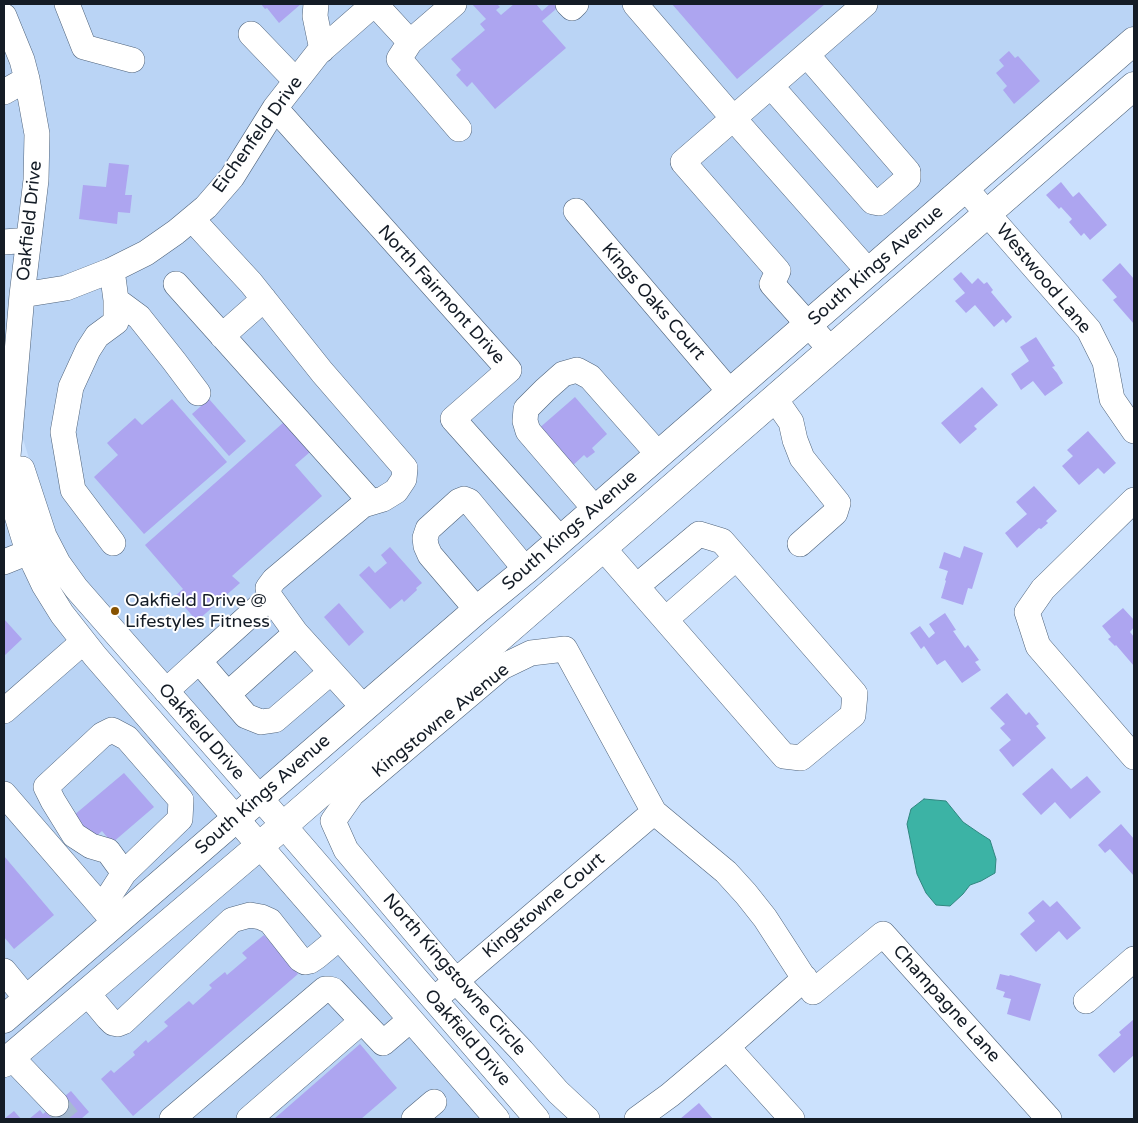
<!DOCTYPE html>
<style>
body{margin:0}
#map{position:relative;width:1138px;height:1123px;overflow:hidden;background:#cbe1fd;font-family:"Varela Round",sans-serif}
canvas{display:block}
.frame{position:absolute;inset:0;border:5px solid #141c26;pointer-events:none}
</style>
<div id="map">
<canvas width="1138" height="1123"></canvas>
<div class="frame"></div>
</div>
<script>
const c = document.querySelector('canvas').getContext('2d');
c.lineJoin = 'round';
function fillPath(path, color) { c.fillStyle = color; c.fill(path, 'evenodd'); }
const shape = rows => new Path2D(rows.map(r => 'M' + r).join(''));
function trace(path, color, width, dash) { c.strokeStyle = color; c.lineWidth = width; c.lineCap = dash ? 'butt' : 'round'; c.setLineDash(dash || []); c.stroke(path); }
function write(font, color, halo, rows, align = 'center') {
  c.font = font + ' "Varela Round",sans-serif'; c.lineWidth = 4; c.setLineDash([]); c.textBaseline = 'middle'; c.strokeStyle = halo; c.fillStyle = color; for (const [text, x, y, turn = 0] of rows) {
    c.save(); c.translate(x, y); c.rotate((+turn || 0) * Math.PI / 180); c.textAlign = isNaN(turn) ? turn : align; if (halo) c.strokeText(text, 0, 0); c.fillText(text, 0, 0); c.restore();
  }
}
const built = shape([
 [9,4,360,4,224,171,199,201,141,245,65,279,33,284,45,180,17,21],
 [387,4,1134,4,1134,30,732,378,578,198,562,211,717,392,562,525,467,419,514,377,287,107,325,59],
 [4,41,13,64,27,136,26,180,4,397],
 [276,124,495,370,447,412,547,539,261,785,84,582,61,549,35,478,20,429,31,303,115,279],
 [4,499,11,531,222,818,4,1007],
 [234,832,246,846,4,1052,4,1031],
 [258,860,484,1119,4,1119,4,1075]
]);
const water = shape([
 [924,799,946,801,963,822,979,833,990,840,996,859,995,873,981,881,970,885,963,894,950,906,936,905,926,893,917,874,907,824,911,809,924,799]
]);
const building = shape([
 [261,4,301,4,279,23,267,8,265,9],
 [472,4,497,4,500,7,496,10,501,15,514,4,536,4,542,11,550,4,562,4,542,21,566,48,495,109,472,82,467,87,456,75,461,70,451,59,485,30,480,24,486,19],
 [672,4,825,4,737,79],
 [1009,51,1015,58,1018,56,1040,81,1014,104,1003,90,1007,86,996,73,1004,66,999,60],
 [109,163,129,165,125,195,132,195,130,213,118,212,117,224,79,219,83,185,106,187],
 [1061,182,1073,197,1079,192,1107,225,1090,240,1084,233,1081,236,1069,222,1072,219,1061,207,1059,209,1046,195],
 [1120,263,1134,279,1134,324,1113,300,1117,297,1102,280],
 [961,272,972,284,978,278,984,284,987,282,993,290,991,292,1012,317,1006,323,1003,319,994,327,975,305,966,313,955,301,965,293,953,279],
 [1036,337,1055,366,1052,367,1057,373,1063,383,1045,396,1033,381,1021,390,1011,374,1029,361,1020,347],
 [982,387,998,405,974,426,977,429,960,444,941,423],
 [575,397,607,434,592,448,595,452,587,458,584,455,570,468,537,430],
 [172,399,227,462,144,534,94,477,118,455,107,443,135,418,142,425],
 [209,399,246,441,229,456,192,414],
 [284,422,310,452,295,465,322,496,232,576,240,583,197,621,175,596,183,589,145,545],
 [1088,431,1116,463,1104,474,1098,468,1079,485,1062,466,1073,456,1067,450],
 [1034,486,1057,511,1046,521,1048,523,1041,529,1039,528,1017,548,1005,533,1027,514,1016,502],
 [964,546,983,553,972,589,968,588,963,605,941,598,946,581,945,580,948,571,939,568,944,552,960,558],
 [390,547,422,583,416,588,417,590,404,602,402,599,390,609,359,575,369,566,375,573,387,563,381,555],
 [339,603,364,632,349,646,324,617],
 [1123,608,1134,620,1134,627,1130,632,1134,637,1134,666,1116,645,1115,646,1108,639,1111,637,1102,626],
 [945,613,956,630,953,631,965,648,968,645,979,660,975,662,981,670,962,683,945,660,937,665,924,646,921,649,910,633,920,626,929,638,935,633,929,624],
 [4,619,22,639,4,656],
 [1007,693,1026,715,1029,712,1039,724,1036,726,1046,738,1013,767,999,750,1011,740,1000,728,1005,724,990,708],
 [1052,768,1071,789,1087,776,1101,792,1070,819,1055,802,1041,815,1022,794],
 [124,773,154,807,112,843,102,831,93,839,73,816],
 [1121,824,1134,839,1134,876,1110,849,1105,853,1098,845],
 [4,856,54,915,14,949,4,937],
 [1043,900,1050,907,1057,901,1081,928,1067,940,1059,931,1036,952,1020,934,1035,921,1028,913],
 [264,935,298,974,133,1116,101,1079,111,1070,114,1073,135,1055,133,1052,146,1040,148,1043,168,1026,164,1022,189,1001,193,1005,212,988,209,985,225,972,227,975,247,958,242,953],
 [1000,974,1009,976,1010,975,1041,984,1030,1021,1007,1014,1011,999,1003,997,1005,992,996,989],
 [1134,1019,1134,1055,1114,1073,1098,1055,1121,1035,1119,1032],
 [360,1044,397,1088,361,1119,274,1119],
 [71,1091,89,1112,81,1119,29,1119,40,1110,43,1114],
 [699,1103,713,1119,680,1119],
 [14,1111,21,1119,4,1119]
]);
const minorTunnel = shape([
 [56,1104,68,1119]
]);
const minor = shape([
 [67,4,84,47,132,60],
 [316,4,315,16,322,50],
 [375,4,410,42,454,4],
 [568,4,572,8,576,4],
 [635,4,733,118,869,272],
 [4,16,22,60,27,79,37,134,36,180,22,295,8,456,10,479,15,509,26,545,35,566,44,585,62,614,95,656,497,1119],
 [251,34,296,81],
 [410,42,399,59,459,129],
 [771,86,873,202,879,203,908,178,908,172,807,55],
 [4,92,27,79],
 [275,108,509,370,453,419,560,539],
 [965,188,1089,330,1105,362,1112,399,1134,431],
 [576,211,730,392],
 [192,219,251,283,322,372,405,468,404,479,396,491,383,499,363,505,274,580,268,588,270,597,296,633,364,708],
 [4,242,29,240],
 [112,270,116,300,116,322,97,336,88,350,71,387,63,432,73,490,113,543],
 [176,284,371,502],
 [22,295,66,288,112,270,146,253,176,232,206,207,232,177,275,108,318,53,374,4],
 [116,300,139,317,174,361,198,393],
 [222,336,264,299],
 [831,350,772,284,778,271,683,162,865,4],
 [775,399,791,422,795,440,802,458,838,503,835,513,800,544],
 [22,469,44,536,58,563,76,588,260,798,537,1119],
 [1134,500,1043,589,1027,612,1038,646,1134,757],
 [595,509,528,431,525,421,526,409,545,390,563,374,577,370,590,377,658,454],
 [603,548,784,756,801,758,853,715,855,694,722,541,699,534,637,586],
 [4,562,29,552],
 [477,610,430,555,426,546,425,538,428,529,459,501,464,499,469,501,526,570],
 [666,619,736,558],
 [199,661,270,597],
 [166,691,199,661,246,716,261,722,275,720,331,672],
 [228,694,296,633],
 [4,711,83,642],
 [4,794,112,919],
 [102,907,124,873,180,819,181,800,127,738,112,730,102,735,46,787,53,801,74,835,91,846,108,851,124,873],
 [4,971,27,999],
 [443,992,654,812],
 [87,993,108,1018,113,1023,118,1024,123,1022,232,920,250,915,261,917,270,921,300,959,305,962,310,961,316,957,339,938],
 [1086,1001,1134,959],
 [727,1047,792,1119],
 [11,1057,56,1104],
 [172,1119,325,989,329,989,333,990,383,1043,410,1020],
 [249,1119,362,1021],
 [414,1119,434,1102],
 [587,1119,558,1092,522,1051,456,981,346,850,333,821,352,794,502,667,531,653,565,649,654,812,726,872,746,894,765,918,813,992,883,934,1049,1119],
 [637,1119,670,1095,727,1047,805,978]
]);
const major = shape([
 [4,1019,477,610,526,570,1134,41],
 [4,1063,283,826,1134,86]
]);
const markers = [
 [115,611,5,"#875200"]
];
const streetNames = [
 ["Eichenfeld Drive",258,135,-54],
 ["Oakfield Drive",30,221,-84],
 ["South Kings Avenue",876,266,-41],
 ["Westwood Lane",1043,279,50],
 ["North Fairmont Drive",441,295,48],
 ["Kings Oaks Court",653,302,49],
 ["South Kings Avenue",570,531,-41],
 ["Kingstowne Avenue",441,721,-39],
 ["Oakfield Drive",201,732,49],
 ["South Kings Avenue",263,795,-41],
 ["Kingstowne Court",544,906,-40],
 ["North Kingstowne Circle",454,975,49],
 ["Champagne Lane",946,1004,48],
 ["Oakfield Drive",467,1038,49]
];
const poiNames = [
 ["Oakfield Drive @",125,601],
 ["Lifestyles Fitness",125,622]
];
fillPath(built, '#bad4f5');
fillPath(water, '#3cb3a5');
trace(water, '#30867f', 1);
fillPath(building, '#ada5f0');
trace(minorTunnel, '#a6bad2', 25, [25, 12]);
trace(minor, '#4f637b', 26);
trace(major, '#4f637b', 29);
trace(minor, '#fff', 25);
trace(major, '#fff', 28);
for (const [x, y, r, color] of markers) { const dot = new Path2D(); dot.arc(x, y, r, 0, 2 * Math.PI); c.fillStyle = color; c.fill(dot); trace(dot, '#fff', 2); }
write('18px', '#141c26', '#fff', streetNames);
write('18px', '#141c26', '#fff', poiNames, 'left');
</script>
